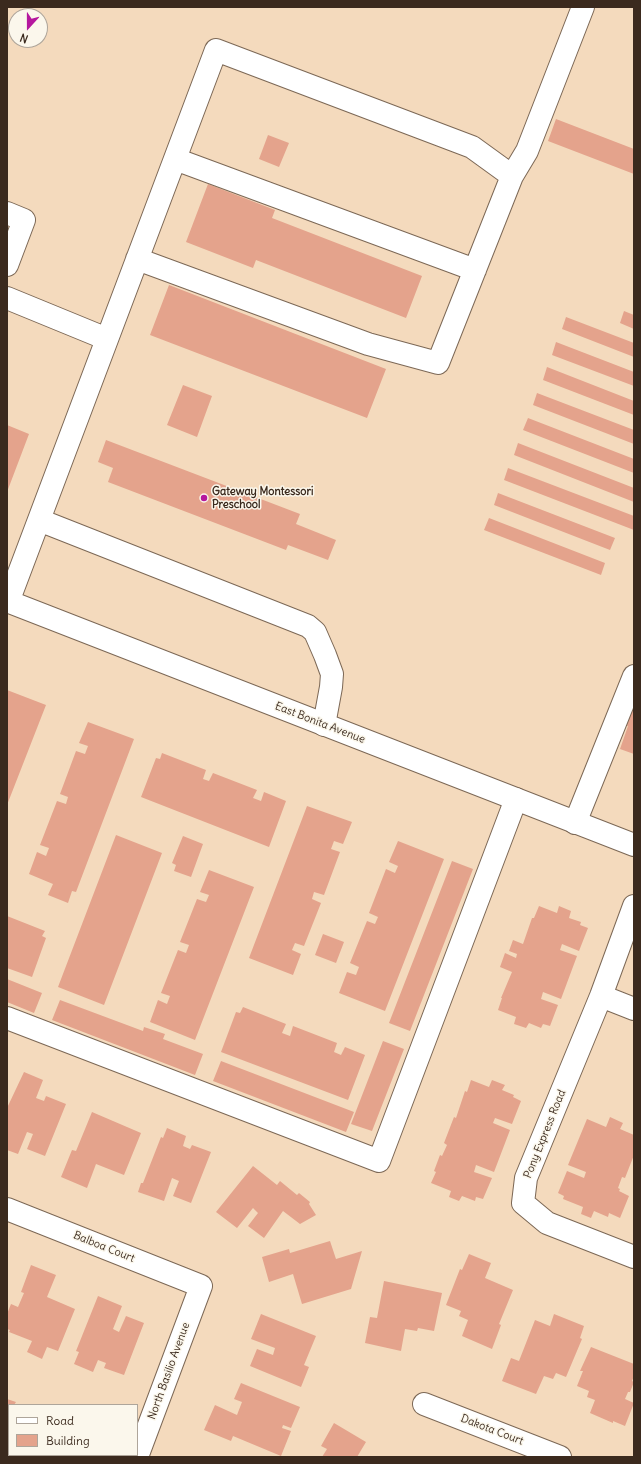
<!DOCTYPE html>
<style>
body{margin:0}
#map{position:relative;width:641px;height:1464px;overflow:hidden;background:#f4dabd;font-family:Delius,sans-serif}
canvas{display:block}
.frame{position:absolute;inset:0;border:8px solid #3b2a1e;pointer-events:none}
.legend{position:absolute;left:8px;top:1404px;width:130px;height:52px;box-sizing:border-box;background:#fbf7ec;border:1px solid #aea59a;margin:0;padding:5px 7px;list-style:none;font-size:12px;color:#3b2a1e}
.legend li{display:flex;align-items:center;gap:8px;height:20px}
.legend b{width:20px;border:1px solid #aea59a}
.north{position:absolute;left:8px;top:8px;width:40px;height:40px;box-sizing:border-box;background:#fbf7ec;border:1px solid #aea59a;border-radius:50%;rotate:201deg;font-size:11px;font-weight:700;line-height:16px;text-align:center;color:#3b2a1e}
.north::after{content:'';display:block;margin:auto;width:14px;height:18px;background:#b5179e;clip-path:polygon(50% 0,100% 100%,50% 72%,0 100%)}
</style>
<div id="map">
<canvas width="641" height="1464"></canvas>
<div class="frame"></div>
<ul class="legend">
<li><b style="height:5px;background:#fff"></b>Road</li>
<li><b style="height:11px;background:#e4a38c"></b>Building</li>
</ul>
<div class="north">N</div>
</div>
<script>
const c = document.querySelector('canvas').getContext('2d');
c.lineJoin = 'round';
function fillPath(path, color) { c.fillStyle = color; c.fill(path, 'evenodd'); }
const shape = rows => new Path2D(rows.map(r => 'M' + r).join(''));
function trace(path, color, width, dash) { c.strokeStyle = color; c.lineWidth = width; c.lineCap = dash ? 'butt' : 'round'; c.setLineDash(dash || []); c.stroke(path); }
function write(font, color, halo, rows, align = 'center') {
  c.font = font + ' Delius,sans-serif'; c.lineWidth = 3; c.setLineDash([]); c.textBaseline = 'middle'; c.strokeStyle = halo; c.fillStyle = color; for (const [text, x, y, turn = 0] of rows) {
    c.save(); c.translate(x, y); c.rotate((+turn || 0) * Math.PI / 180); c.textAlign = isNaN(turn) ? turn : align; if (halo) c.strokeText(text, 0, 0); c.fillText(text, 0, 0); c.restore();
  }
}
const building = shape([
 [556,119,634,149,634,174,548,141],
 [268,135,289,143,279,167,259,159],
 [208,184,275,210,272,218,422,276,406,318,256,260,253,268,186,242],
 [169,285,386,369,367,418,150,335],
 [624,311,634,315,634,329,620,323],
 [566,317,634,343,634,357,562,329],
 [556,342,634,372,634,386,552,355],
 [547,367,634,401,634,415,543,380],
 [183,385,212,396,197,437,167,425],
 [537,393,634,430,634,444,533,405],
 [528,418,634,459,634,473,523,430],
 [7,425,29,434,7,492],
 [106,440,300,514,296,524,336,540,328,560,288,545,286,550,108,482,113,468,98,462],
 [518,443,634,488,634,502,514,455],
 [508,468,634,516,634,530,504,480],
 [498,493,615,538,610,550,494,505],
 [489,518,605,563,601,575,484,530],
 [7,690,46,705,7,805],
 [634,694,634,754,620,749,628,726,622,724],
 [88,722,134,739,76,892,72,891,68,903,48,895,53,884,29,874,37,852,46,856,49,848,40,845,57,801,66,804,68,797,60,794,76,751,85,754,88,746,79,743],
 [162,753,206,770,203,779,209,781,213,773,257,790,253,798,261,801,264,792,286,801,269,847,141,797,156,758,160,759],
 [307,806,352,822,343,844,334,841,331,849,340,852,324,895,314,892,312,899,321,903,304,946,295,943,292,950,301,954,293,975,249,958],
 [116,835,162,853,104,1005,58,987],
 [183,836,203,844,191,877,174,871,176,865,172,863],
 [398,841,444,859,385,1011,339,993,347,972,356,975,359,967,350,963,367,921,375,924,378,917,369,913,386,869,395,873,398,866,389,862],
 [452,861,473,869,410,1031,389,1023],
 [209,870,254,887,195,1040,150,1022,158,1000,167,1004,170,996,161,993,178,950,186,953,189,945,180,942,197,899,206,902,209,895,200,892],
 [539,906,557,913,559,906,571,911,569,918,581,922,580,925,588,928,579,951,562,944,560,950,577,956,561,999,543,992,541,999,558,1005,550,1026,543,1024,541,1028,529,1023,526,1028,514,1024,516,1017,498,1010,502,998,501,998,512,972,500,967,505,953,516,958,517,954,509,951,513,940,523,944,532,918,534,918],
 [7,916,45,931,42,936,46,938,32,977,7,968],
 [323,934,344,942,336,963,315,955],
 [7,979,42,993,34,1013,7,1002],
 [60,1000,143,1031,144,1027,165,1034,163,1039,203,1054,195,1075,52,1020],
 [243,1007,286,1024,282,1033,290,1036,293,1026,337,1043,334,1052,341,1055,345,1047,365,1055,348,1100,221,1052,236,1012,240,1013],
 [383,1041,404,1049,372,1131,351,1124],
 [221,1061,354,1112,346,1132,213,1081],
 [24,1072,43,1080,36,1098,44,1101,46,1096,66,1104,45,1156,27,1149,33,1134,27,1132,18,1154,7,1150,7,1108],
 [471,1080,489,1087,492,1080,505,1085,502,1090,514,1095,513,1097,521,1101,512,1124,495,1118,493,1123,510,1130,494,1172,476,1165,474,1172,492,1178,483,1199,476,1197,475,1201,462,1196,459,1201,449,1197,451,1191,431,1183,436,1172,434,1171,440,1155,442,1156,447,1145,444,1143,454,1117,456,1118,465,1091,467,1092],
 [92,1112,141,1133,124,1175,96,1164,87,1188,61,1177,72,1150,76,1151],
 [610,1117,623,1123,620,1129,634,1135,634,1155,625,1178,622,1177,618,1188,620,1189,619,1191,629,1196,620,1218,609,1213,608,1217,594,1211,591,1218,581,1214,583,1207,563,1199,564,1196,558,1193,567,1171,584,1178,586,1172,568,1165,587,1119,606,1127],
 [167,1128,186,1136,183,1146,190,1149,192,1145,211,1152,191,1203,173,1196,179,1181,172,1178,164,1201,138,1192,141,1183,143,1183,161,1137,163,1138],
 [253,1166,277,1185,280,1181,297,1195,299,1193,310,1202,309,1204,316,1215,300,1224,283,1211,264,1238,248,1226,258,1213,253,1208,237,1228,216,1212],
 [330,1241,336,1259,362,1251,351,1289,302,1304,293,1274,269,1282,262,1257,289,1249,290,1253],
 [469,1254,491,1263,485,1278,513,1290,499,1324,501,1325,492,1349,462,1336,468,1320,459,1316,461,1311,446,1305,460,1269,462,1270],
 [31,1265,56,1275,47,1297,75,1309,58,1351,47,1347,42,1359,27,1352,32,1341,9,1332,10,1330,7,1329,7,1314,11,1304,18,1307,24,1293,21,1292],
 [384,1281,442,1293,434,1331,418,1328,417,1331,405,1329,401,1351,365,1343,370,1317,377,1318],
 [98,1296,122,1306,113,1329,119,1332,126,1316,144,1323,124,1375,104,1368,106,1363,98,1360,93,1372,74,1364,79,1352,76,1351],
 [261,1314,316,1336,304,1365,309,1367,301,1387,250,1366,257,1349,273,1355,275,1348,251,1339],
 [554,1314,584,1326,580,1338,582,1339,566,1377,556,1373,553,1379,544,1376,536,1394,502,1381,511,1358,519,1361,535,1320,550,1326],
 [591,1347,634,1364,634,1376,632,1381,634,1382,630,1392,628,1392,625,1399,634,1403,625,1426,613,1421,613,1423,590,1413,595,1400,587,1397,589,1391,577,1386,583,1371,580,1371],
 [241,1383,300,1407,291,1428,283,1425,282,1428,291,1431,281,1456,233,1436,231,1441,204,1430,215,1405,237,1415,242,1402,234,1399],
 [7,1399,16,1402,14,1405,9,1405,9,1419,7,1424],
 [334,1423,366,1442,357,1457,322,1457,327,1449,321,1446],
 [26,1455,79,1455,78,1457,26,1457]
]);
const minor = shape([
 [175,159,475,270],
 [7,213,24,220,7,265],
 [137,259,368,344,438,363,512,176],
 [7,298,107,339],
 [39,520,308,626,315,632,325,655,332,674,331,687,324,725],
 [8,602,216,50,472,147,512,176,527,151,583,7],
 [575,823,634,676],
 [634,906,601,996,526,1178,523,1203,547,1223,634,1257],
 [601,996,634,1009],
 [7,1018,379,1161,516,799],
 [7,1209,201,1286,137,1457],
 [424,1404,560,1457]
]);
const major = shape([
 [7,601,634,845]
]);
const markers = [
 [204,498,4,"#b5179e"]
];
const poiNames = [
 ["Gateway Montessori",212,492],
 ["Preschool",212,505]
];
const streetNames = [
 ["East Bonita Avenue",320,723,21],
 ["Pony Express Road",545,1134,-68],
 ["Balboa Court",104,1247,22],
 ["North Basilio Avenue",169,1371,-70],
 ["Dakota Court",492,1430,21]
];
fillPath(building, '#e4a38c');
trace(minor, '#7c6856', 24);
trace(major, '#7c6856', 24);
trace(minor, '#fff', 22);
trace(major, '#fff', 22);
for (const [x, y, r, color] of markers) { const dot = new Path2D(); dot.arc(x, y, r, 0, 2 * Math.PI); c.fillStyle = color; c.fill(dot); trace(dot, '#fbf7ec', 1.5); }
write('bold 11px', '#3b2a1e', '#fbf7ec', poiNames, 'left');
write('11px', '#3b2a1e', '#fbf7ec', streetNames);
</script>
